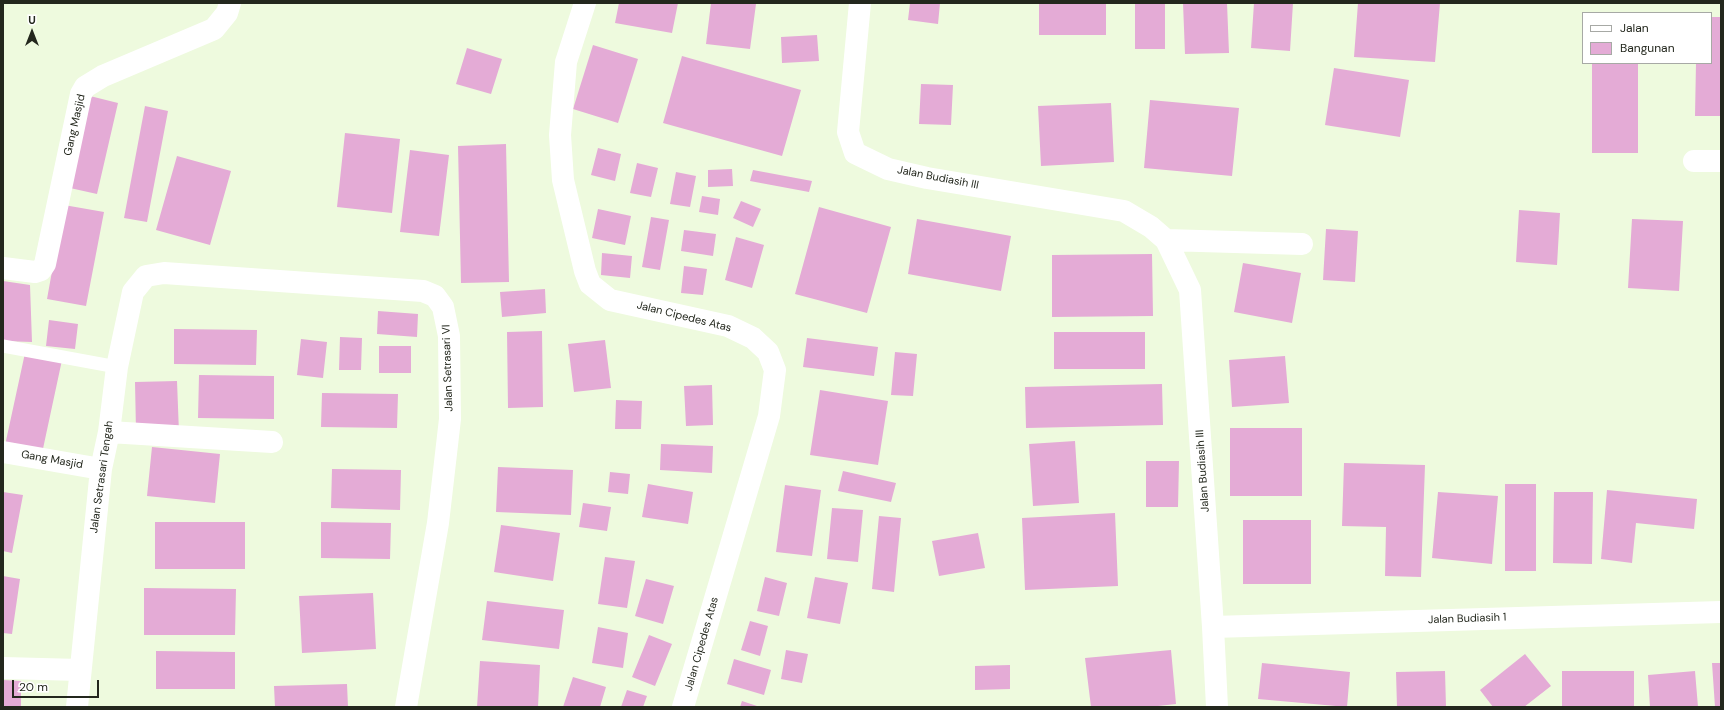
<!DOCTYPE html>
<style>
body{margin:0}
#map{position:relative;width:1724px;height:710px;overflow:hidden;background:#eefade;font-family:"DM Sans",sans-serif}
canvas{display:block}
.frame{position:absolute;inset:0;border:4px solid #23271d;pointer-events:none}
.legend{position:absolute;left:1582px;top:12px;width:130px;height:52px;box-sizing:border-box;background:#fff;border:1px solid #a7a9a5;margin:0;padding:5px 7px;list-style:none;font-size:12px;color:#23271d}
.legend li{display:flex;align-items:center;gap:8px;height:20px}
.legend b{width:20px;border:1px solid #a7a9a5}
.north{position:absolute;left:12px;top:12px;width:40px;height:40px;-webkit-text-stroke:3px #fff;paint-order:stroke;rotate:0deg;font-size:11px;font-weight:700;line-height:16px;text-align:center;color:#23271d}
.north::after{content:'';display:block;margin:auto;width:14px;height:18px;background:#23271d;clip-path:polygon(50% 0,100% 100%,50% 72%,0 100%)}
.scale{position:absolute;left:12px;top:680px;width:87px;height:18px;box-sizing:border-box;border:2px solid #23271d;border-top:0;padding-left:5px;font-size:12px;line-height:14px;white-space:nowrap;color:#23271d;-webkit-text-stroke:3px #fff;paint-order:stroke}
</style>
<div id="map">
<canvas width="1724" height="710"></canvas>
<div class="frame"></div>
<ul class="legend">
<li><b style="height:5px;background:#fff"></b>Jalan</li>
<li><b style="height:11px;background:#e4abd6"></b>Bangunan</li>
</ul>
<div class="north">U</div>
<div class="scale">20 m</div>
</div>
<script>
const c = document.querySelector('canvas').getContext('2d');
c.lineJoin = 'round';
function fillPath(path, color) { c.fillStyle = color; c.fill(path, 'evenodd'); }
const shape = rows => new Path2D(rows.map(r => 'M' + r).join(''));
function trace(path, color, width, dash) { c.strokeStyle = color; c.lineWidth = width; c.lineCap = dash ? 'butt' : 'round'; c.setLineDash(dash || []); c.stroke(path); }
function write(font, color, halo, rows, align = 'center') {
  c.font = font + ' "DM Sans",sans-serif'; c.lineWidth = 3.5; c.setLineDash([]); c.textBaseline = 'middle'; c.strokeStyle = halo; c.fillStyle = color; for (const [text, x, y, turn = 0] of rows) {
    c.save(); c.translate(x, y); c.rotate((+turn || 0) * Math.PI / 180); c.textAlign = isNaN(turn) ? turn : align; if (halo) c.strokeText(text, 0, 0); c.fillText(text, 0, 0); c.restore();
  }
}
const building = shape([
 [619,3,678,3,672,33,615,23],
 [711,3,756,4,750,49,706,44],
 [910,3,940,3,938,24,908,20],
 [1039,3,1106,3,1106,35,1039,35],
 [1135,3,1165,3,1165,49,1135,49],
 [1183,3,1227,3,1229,53,1185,54],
 [1254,3,1293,3,1290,51,1251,48],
 [1358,3,1440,3,1435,62,1354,57],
 [1711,17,1721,17,1721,116,1695,116,1696,63,1711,63],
 [817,35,819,61,782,63,781,37],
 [593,45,638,59,618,123,573,109],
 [467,48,502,59,491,94,456,84],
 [682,56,801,90,782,156,663,123],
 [1592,63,1638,63,1638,153,1592,153],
 [1334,68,1409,80,1400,137,1325,125],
 [921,84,953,85,951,125,919,124],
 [90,96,118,103,97,194,70,188],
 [1150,100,1239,108,1232,176,1144,168],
 [1111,103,1114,162,1041,166,1038,106],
 [145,106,168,111,147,222,124,218],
 [345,133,400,139,392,213,337,207],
 [506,144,509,282,461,283,458,146],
 [598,148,621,154,615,181,591,175],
 [410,150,449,155,439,236,400,232],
 [177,156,231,171,210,245,156,230],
 [637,163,658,168,651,197,630,193],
 [732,169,733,186,708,187,708,170],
 [753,170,812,181,809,192,750,181],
 [676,172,696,176,690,207,670,204],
 [702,196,720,199,718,215,699,212],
 [741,201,761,209,753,227,733,218],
 [64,205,104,212,86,306,47,299],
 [819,207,891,227,867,313,795,294],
 [598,209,631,216,625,245,592,238],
 [1519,210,1560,213,1557,265,1516,262],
 [651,217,669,220,660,270,642,267],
 [917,219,1011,236,1001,291,908,274],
 [1632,219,1683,221,1679,291,1628,288],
 [1326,229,1358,231,1355,282,1323,280],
 [684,230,716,234,713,256,681,251],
 [736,237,764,245,752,288,725,280],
 [602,253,632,256,630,278,601,275],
 [1152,254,1153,316,1052,317,1052,255],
 [1243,263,1301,273,1292,323,1234,312],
 [684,266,707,269,703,295,681,293],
 [3,281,30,285,32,342,3,341],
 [545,289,546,313,502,317,500,292],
 [378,311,418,314,417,337,377,334],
 [49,320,78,324,75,349,46,346],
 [174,329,257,330,256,365,174,364],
 [542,331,543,407,508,408,507,332],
 [1054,332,1145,332,1145,369,1054,369],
 [340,337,362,338,361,370,339,370],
 [807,338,878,347,874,376,803,367],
 [301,339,327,342,323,378,297,375],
 [605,340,611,388,574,392,568,344],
 [379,346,411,346,411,373,379,373],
 [895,352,917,354,913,396,891,395],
 [25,353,62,360,41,458,4,450],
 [1285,356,1289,403,1232,407,1229,360],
 [199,375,274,376,274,419,198,418],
 [177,381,179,433,136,431,135,382],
 [1162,384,1163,425,1026,428,1025,387],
 [712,385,713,425,686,426,684,386],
 [820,390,888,401,878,465,810,455],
 [322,393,398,394,397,428,321,427],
 [616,400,642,401,641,429,615,429],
 [1230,428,1302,428,1302,496,1230,496],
 [1075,441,1079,503,1033,506,1029,444],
 [661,444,713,446,712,473,660,470],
 [152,447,220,454,215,503,147,496],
 [1146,461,1179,461,1178,507,1146,507],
 [1344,463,1425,465,1421,577,1385,576,1386,527,1342,526],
 [498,467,573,470,571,515,496,512],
 [332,469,401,470,400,510,331,508],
 [843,471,896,483,891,502,838,491],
 [610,472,630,474,628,494,608,492],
 [648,484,693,492,688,524,642,517],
 [1505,484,1536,484,1536,571,1505,571],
 [785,485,821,490,812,556,776,552],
 [1607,490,1697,499,1694,529,1636,523,1632,563,1601,559],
 [3,492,23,495,12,553,3,551],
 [1438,492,1498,496,1492,564,1432,558],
 [1554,492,1593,492,1592,564,1553,563],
 [583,503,611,507,607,531,579,527],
 [832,508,863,510,858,562,827,559],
 [1115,513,1118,586,1025,590,1022,518],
 [879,516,901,518,894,592,872,589],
 [1243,520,1311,520,1311,584,1243,584],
 [155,522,245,522,245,569,155,569],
 [321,522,391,523,390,559,321,558],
 [501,525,560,533,553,581,494,572],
 [978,533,985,568,939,576,932,541],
 [605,557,635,561,627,608,598,604],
 [3,576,20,579,12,634,3,633],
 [765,577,787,583,779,616,757,611],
 [815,577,848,583,840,624,807,618],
 [646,579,674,586,663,624,635,616],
 [144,588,236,589,235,635,144,635],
 [373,593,376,649,302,653,299,596],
 [487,601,564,610,559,649,482,640],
 [750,621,768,626,760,656,741,650],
 [598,627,628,633,623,668,592,663],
 [649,635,672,644,655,686,632,677],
 [786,650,808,654,802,683,781,679],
 [1171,650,1176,704,1149,707,1091,707,1085,658],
 [156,651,235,652,235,689,156,689],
 [1525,654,1551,686,1524,707,1493,707,1480,690],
 [734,659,771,670,764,695,727,684],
 [480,661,540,665,538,707,477,707],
 [1262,663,1350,672,1347,707,1258,699],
 [1712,663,1721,663,1721,707,1715,707],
 [1010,665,1010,689,975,690,975,666],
 [1445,671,1446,707,1397,707,1396,672],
 [1562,671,1634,671,1634,707,1562,707],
 [1695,671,1698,707,1650,707,1648,675],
 [573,677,606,687,600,707,563,707],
 [3,680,21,681,21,707,3,707],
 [347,684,348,707,275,707,274,686],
 [627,690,647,696,643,707,621,707],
 [742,701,760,707,740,707]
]);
const lane = shape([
 [3,346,117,367]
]);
const street = shape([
 [860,3,848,132,855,153,888,169,927,178,1124,211,1151,227,1166,240,1190,290,1213,627,1217,707],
 [1694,161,1721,161],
 [1166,240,1302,244],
 [3,268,35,272,41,270,45,264,81,94,85,87,103,76,214,29,227,13,230,3],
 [109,432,272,442],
 [3,452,101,469],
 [1213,627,1721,612],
 [3,668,80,670],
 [77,707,101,469,109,432,117,367,133,292,146,276,164,273,423,291,435,296,443,307,449,336,450,419,438,523,406,707]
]);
const secondary = shape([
 [585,3,566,62,560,135,563,180,585,271,590,284,610,300,728,326,753,338,768,352,775,370,769,416,683,707]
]);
const streetNames = [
 ["Gang Masjid",75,125,-77],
 ["Jalan Budiasih III",938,178,11],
 ["Jalan Cipedes Atas",684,317,14],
 ["Jalan Setrasari VI",448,368,-92],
 ["Gang Masjid",52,460,10],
 ["Jalan Budiasih III",1203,471,-94],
 ["Jalan Setrasari Tengah",102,477,-82],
 ["Jalan Budiasih 1",1467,619,-2],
 ["Jalan Cipedes Atas",702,644,-74]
];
fillPath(building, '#e4abd6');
trace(lane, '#fff', 13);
trace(street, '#fff', 22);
trace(secondary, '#fff', 22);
write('11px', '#23271d', '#fff', streetNames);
</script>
